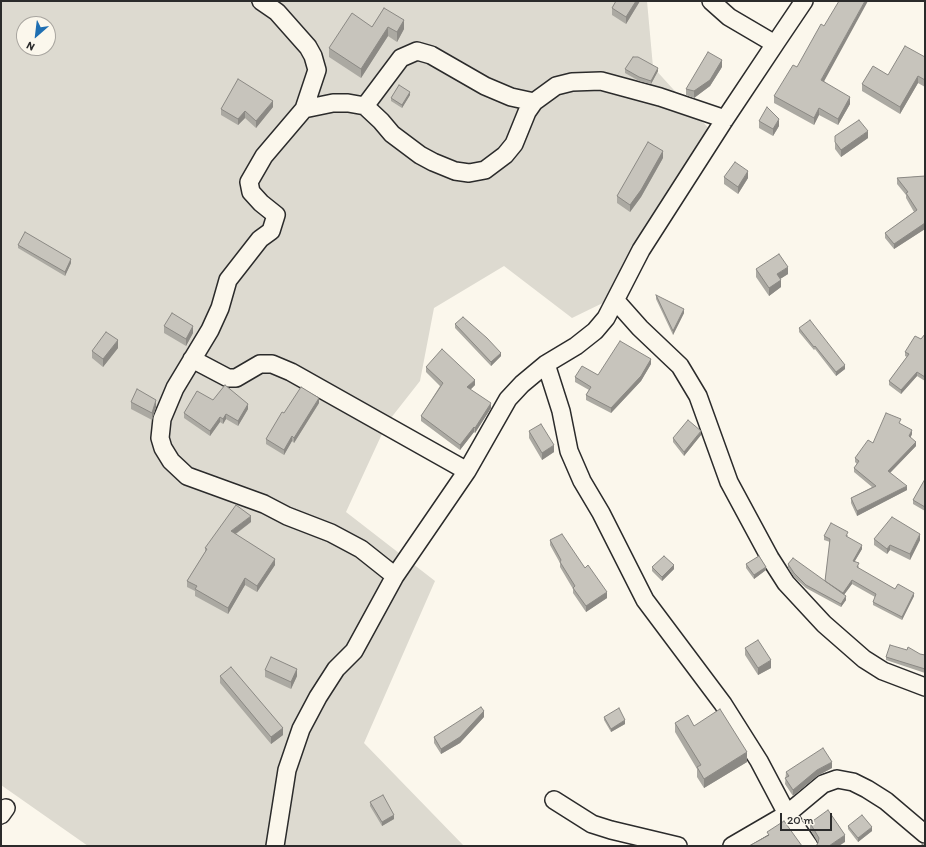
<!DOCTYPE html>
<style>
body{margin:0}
#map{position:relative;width:926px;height:847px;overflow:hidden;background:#fbf7ec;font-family:Itim,sans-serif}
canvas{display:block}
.frame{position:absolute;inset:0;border:2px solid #2b2b2b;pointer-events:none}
.north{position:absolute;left:16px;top:16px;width:40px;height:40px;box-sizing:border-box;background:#fbf7ec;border:1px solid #a8a59f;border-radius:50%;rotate:208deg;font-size:11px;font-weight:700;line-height:16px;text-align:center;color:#2b2b2b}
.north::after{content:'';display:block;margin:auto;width:14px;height:18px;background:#1f6fb2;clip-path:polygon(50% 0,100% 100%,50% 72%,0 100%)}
.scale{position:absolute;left:780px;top:813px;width:52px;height:18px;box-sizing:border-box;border:2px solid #2b2b2b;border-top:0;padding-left:5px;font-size:12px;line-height:14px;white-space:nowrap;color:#2b2b2b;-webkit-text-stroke:3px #fbf7ec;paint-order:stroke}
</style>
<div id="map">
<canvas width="926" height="847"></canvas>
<div class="frame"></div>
<div class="north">N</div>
<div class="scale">20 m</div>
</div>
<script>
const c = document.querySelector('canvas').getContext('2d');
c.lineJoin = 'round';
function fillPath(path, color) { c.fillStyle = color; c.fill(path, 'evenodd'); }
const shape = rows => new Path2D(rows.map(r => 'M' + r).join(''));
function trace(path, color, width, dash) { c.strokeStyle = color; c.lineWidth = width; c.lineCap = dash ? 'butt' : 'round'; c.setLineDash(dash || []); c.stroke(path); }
const green = shape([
 [1,1,647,1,653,67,712,132,613,298,572,318,504,266,434,308,420,381,387,423,346,512,435,581,364,743,464,846,88,846,1,785],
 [24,24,48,24,48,48,24,48]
]);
const street = shape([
 [261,1,277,12,308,47,313,56,317,70,304,109,264,156,249,182,251,192,261,203,276,215,271,231,260,239,228,280,220,308,210,330,175,388,162,419,160,438,163,448,171,461,187,476,264,504,287,516,331,533,361,549,395,576],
 [711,1,729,17,775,44,804,1],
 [365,106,401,58,417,51,431,55,485,86,511,97,534,102,556,86,572,82,601,81,660,97,725,119],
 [304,109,333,103,348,103,365,106,381,121,392,134,420,155,433,162,455,171,469,173,485,170,505,155,514,144,527,112,534,102],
 [616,301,640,328,680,366,698,396,729,482,770,558,786,583,824,624,864,659,883,671,925,687],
 [192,359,228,378,236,378,260,364,272,364,291,372,467,471],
 [546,364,561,411,569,451,582,481,601,513,645,600,723,704,759,761,787,814,823,784,837,779,853,782,867,789,886,801,925,834],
 [554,800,592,824,611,830,678,846],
 [1,815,6,808],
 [275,846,287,770,301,729,318,697,336,669,354,651,395,576,467,471,508,399,522,384,546,364,576,346,595,331,606,318,641,250,725,119,775,44],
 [732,846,787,814,809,846]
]);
const wall = shape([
 [640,1,626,24,612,15,612,8],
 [384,8,404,29,397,42,388,36,361,78,329,57,329,48,372,27],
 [925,57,925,87,918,83,900,114,862,91,862,84,888,75],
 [722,67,710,86,694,98,686,95,686,89],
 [625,69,658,71,651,84,639,81,625,73],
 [824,81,850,104,838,125,819,115,814,125,774,103,774,96],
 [410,95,402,108,391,101,391,98],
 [273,107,256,128,245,118,238,125,221,115,221,109],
 [759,121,779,126,773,136,759,128],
 [835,136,868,138,841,157,835,149],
 [663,158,641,197,630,212,617,203,617,196],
 [925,176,925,229,894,249,885,238,885,233,914,212,906,198,906,195,897,184,897,178],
 [724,177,748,178,738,194,724,184],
 [18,245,71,263,65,276,18,248],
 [756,269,788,274,780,279,781,287,769,296,756,277],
 [656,295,684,313,673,335,656,299],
 [455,324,501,356,491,366,455,328],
 [164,326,193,333,186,346,164,333],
 [799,328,845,369,836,376,815,349,814,350,799,332],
 [925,334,925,381,917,376,901,394,889,385,889,381,907,357,905,356,905,352,921,339],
 [118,348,103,367,92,358,92,351],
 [651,364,641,381,611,413,586,400,586,395,589,390,575,382,575,377,598,375],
 [426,367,475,385,470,390,491,408,475,433,474,432,460,450,421,421,421,416,440,386,426,372],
 [213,400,248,409,238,426,226,419,223,424,220,422,210,436,184,418,184,413],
 [131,402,156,407,152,420,131,409],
 [319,403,294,443,292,441,284,455,266,444,266,439,284,413],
 [901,424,912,434,910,438,916,446,890,473,907,490,857,516,851,503,851,498,872,487,854,472,854,468,857,464,855,462,855,458,873,443],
 [529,431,554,452,542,460,529,438],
 [701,435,684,456,673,442,673,438],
 [925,479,925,511,913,504,913,500],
 [251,522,236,534,275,565,257,592,245,585,228,614,195,596,195,591,187,587,187,581,205,552,205,548],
 [848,535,847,537,862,549,855,561,859,567,858,568,895,589,914,596,902,620,873,605,873,602,875,597,852,584,844,595,846,600,841,607,806,588,794,577,788,568,788,564,825,581,830,542,824,540,824,536],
 [874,539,920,540,910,560,890,550,887,554,874,545],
 [550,540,585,568,607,598,586,612,573,593,573,589,560,567,560,563,550,545],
 [746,564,766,570,754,579,746,568],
 [652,567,674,569,662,581,652,571],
 [745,648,771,668,758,675,745,655],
 [920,654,925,655,925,673,886,660,886,657],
 [265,670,297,676,291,689,265,677],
 [220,676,283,735,271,744,220,683],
 [484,717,460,743,441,754,434,743,434,737],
 [604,717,625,724,611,732,604,720],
 [675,723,694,726,747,762,704,788,697,777,697,769,675,732],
 [832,768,817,776,793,796,785,784,786,772],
 [370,802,394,819,382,826,370,806],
 [810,823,845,842,818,843,810,829],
 [848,826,872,831,858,842,848,829]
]);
const shadedWall = shape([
 [636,1,640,1,626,24,626,17],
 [865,1,868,1,821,87,821,80],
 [404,20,404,29,397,42,397,32],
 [388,27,388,36,361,78,361,69],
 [722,60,722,67,710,86,694,98,694,91],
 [658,68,658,71,651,84,651,81],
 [918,76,918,83,900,114,900,107],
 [410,92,410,95,402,108,402,105],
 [850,97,850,104,838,125,838,119],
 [273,101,273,107,256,128,256,121],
 [819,108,819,115,814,125,814,118],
 [245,111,245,118,238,125,238,119],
 [779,119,779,126,773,136,773,129],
 [868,131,868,138,841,157,841,150],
 [663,151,663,158,641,197,630,212,630,205],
 [748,171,748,178,738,194,738,187],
 [925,223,925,229,894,249,894,244],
 [71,259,71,263,65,276,65,272],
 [788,267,788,274,777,281,777,274],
 [781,280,781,287,769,296,769,288],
 [684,309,684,313,673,335,673,331],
 [193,326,193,333,186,346,186,339],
 [118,340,118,348,103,367,103,359],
 [501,353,501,356,491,366,491,362],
 [651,359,651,364,641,381,611,413,611,408],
 [845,365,845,369,836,376,836,372],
 [917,372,917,376,901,394,901,390],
 [475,380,475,385,467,393,467,387],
 [319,398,319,403,294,443,294,438],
 [156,400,156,407,152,420,152,413],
 [491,403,491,408,475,433,475,428],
 [248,404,248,409,238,426,238,421],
 [226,414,226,419,223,424,223,419],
 [220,417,220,422,210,436,210,431],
 [474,427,474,432,460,450,460,445],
 [912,430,912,434,909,441,909,436],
 [701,431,701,435,684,456,684,452],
 [292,436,292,441,284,455,284,450],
 [916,442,916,446,888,475,888,471],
 [554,445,554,452,542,460,542,453],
 [907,486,907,490,857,516,857,511],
 [251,516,251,522,231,537,231,531],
 [920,534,920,540,910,560,910,554],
 [862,545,862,549,853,564,853,561],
 [890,545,890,550,887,554,887,549],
 [275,559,275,565,257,592,257,586],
 [674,565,674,569,662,581,662,577],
 [766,567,766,570,754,579,754,575],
 [245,578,245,585,228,614,228,608],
 [852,580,852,584,843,596,843,593],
 [607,592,607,598,586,612,586,606],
 [914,593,914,596,902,620,902,617],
 [846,596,846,600,841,607,841,604],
 [771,660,771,668,758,675,758,668],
 [297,669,297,676,291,689,291,682],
 [484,711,484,717,460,743,441,754,441,749],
 [625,720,625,724,611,732,611,729],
 [283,728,283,735,271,744,271,737],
 [747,752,747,762,704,788,704,779],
 [832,762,832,768,817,776,793,796,793,790,817,770],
 [394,815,394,819,382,826,382,822],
 [872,827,872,831,858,842,858,838],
 [845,835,845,842,839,846,829,846]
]);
const building = shape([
 [616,1,636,1,626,17,612,8,616,1],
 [839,1,865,1,821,80,850,97,838,119,819,108,814,118,774,96,793,65,797,67,821,24,824,26,839,1],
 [384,8,404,20,397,32,388,27,361,69,329,48,352,13,372,27,384,8],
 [905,46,925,57,925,80,918,76,900,107,862,84,873,66,888,75,905,46],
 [708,52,722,60,710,80,694,91,686,89,708,52],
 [633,57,638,57,658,68,651,81,639,77,625,69,633,57],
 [238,79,273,101,256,121,245,111,238,119,221,109,238,79],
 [399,85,410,92,402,105,391,98,399,85],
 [767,107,779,119,773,129,759,121,767,107],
 [859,120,868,131,841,150,835,142,835,136,859,120],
 [648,142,663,151,641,190,630,205,617,196,648,142],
 [735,162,748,171,738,187,724,177,735,162],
 [925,176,925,223,894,244,885,233,917,210,906,193,908,192,897,178,925,176],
 [25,232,71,259,65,272,18,245,25,232],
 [779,254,788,267,777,274,781,280,769,288,756,269,779,254],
 [656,295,684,309,673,331,656,295],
 [172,313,193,326,186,339,164,326,172,313],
 [463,317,487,338,501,353,491,362,455,324,463,317],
 [810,320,845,365,836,372,815,346,814,347,799,328,810,320],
 [106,332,118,340,103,359,92,351,106,332],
 [925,334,925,377,917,372,901,390,889,381,909,354,905,352,915,336,921,339,925,334],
 [620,341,651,359,641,376,611,408,586,395,591,387,575,377,582,366,598,375,620,341],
 [442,349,475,380,467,387,491,403,475,428,474,427,460,445,421,416,443,383,426,367,442,349],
 [225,385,248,404,238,421,226,414,223,419,220,417,210,431,184,413,197,391,213,400,225,385],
 [301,387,319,398,294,438,292,436,284,450,266,439,282,412,284,413,301,387],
 [137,389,156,400,152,413,131,402,137,389],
 [886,413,901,419,899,423,912,430,909,436,916,442,888,471,907,486,857,511,851,498,876,486,854,468,859,461,855,458,868,440,873,443,886,413],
 [688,420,701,431,684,452,673,438,688,420],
 [541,424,554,445,542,453,529,431,541,424],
 [925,479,925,507,913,500,925,479],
 [236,505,251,516,231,531,275,559,257,586,245,578,228,608,195,589,197,586,187,581,207,549,205,548,236,505],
 [892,517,920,534,910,554,890,545,887,549,874,539,892,517],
 [831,523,848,532,846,536,862,545,853,561,859,563,857,567,895,589,898,584,914,593,902,617,873,602,876,594,852,580,843,593,825,581,830,539,824,536,831,523],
 [562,534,585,568,588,565,607,592,586,606,573,588,575,586,560,562,561,560,550,540,562,534],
 [664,556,674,565,662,577,652,567,664,556],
 [759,556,766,567,754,575,746,564,759,556],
 [793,558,846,596,841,604,806,585,794,573,788,564,793,558],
 [758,640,771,660,758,668,745,648,758,640],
 [890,645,907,650,908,647,920,654,925,655,925,669,886,657,890,645],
 [271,657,297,669,291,682,265,670,271,657],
 [231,667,283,728,271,737,220,676,231,667],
 [481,707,484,711,460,737,441,749,434,737,481,707],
 [619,708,625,720,611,729,604,717,619,708],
 [720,709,747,752,704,779,697,767,701,765,675,723,688,715,694,726,720,709],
 [823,748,832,762,817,770,793,790,785,778,789,776,786,772,823,748],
 [383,795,394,815,382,822,370,802,383,795],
 [828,810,845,835,829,846,816,846,818,843,819,838,810,823,828,810],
 [862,815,872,827,858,838,848,826,862,815],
 [784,821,802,846,749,846,769,835,767,832,784,821],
 [925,843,925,846,920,846,925,843]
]);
fillPath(green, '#dddad0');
trace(street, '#2b2b2b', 20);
trace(street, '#fbf7ec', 17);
fillPath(wall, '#aba9a2');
fillPath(shadedWall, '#8b8984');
fillPath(building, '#c7c4bc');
trace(building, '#8b8984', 1);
</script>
